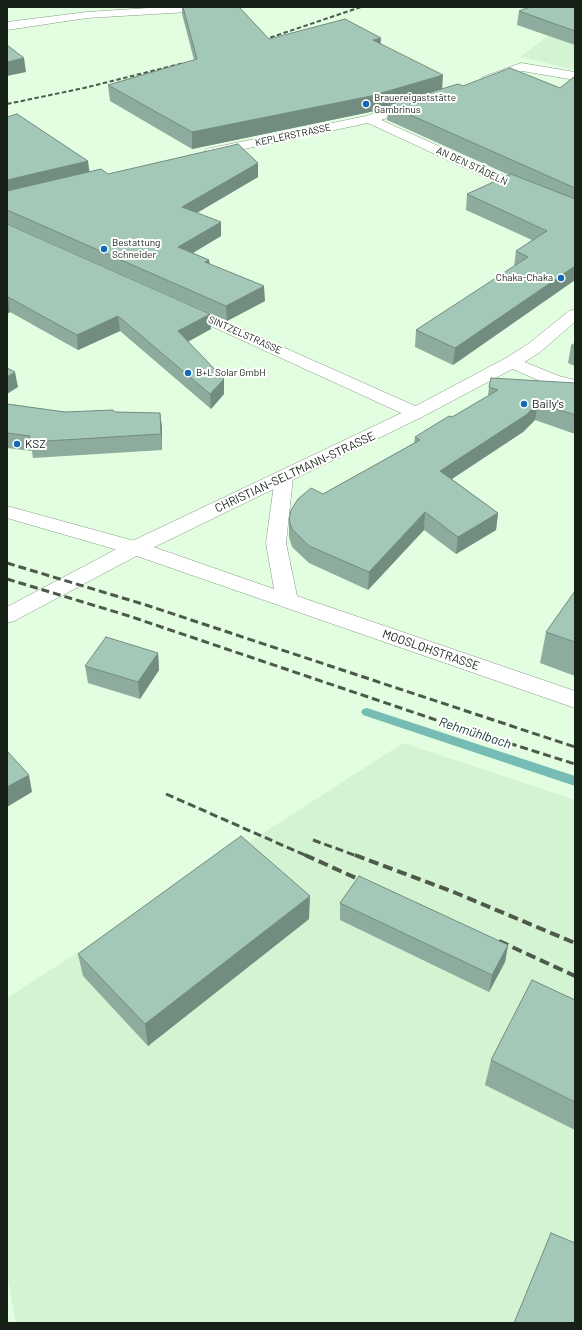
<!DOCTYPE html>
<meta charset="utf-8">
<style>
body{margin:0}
#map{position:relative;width:582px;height:1330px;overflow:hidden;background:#e3fde1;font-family:Barlow,sans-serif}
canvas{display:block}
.frame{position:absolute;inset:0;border:8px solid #172017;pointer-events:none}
</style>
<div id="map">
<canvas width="582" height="1330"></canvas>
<div class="frame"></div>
</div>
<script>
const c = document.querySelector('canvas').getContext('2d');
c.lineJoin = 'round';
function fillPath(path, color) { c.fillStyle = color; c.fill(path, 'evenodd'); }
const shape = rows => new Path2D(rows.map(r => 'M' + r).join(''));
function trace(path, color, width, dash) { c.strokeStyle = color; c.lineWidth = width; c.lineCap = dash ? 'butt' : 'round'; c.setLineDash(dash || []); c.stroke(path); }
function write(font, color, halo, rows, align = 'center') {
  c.font = font + ' Barlow,sans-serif'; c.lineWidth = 4; c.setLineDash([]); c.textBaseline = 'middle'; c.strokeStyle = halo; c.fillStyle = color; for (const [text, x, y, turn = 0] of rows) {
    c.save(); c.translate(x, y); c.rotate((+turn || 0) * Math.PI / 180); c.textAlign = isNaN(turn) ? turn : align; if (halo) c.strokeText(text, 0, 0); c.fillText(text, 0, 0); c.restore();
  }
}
const built = shape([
 [517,7,575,7,575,70,520,57,560,27],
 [403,743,575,800,575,1323,16,1323,7,1275,7,998]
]);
const stream = shape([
 [367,708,575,776,575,786,363,715,361,712,363,709,367,708]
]);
const minor = shape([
 [164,7,228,7,226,9,222,10,87,18,7,30,7,22,87,12,164,7],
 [521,63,575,72,575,80,522,71,487,84,483,83,481,80,483,77,521,63],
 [417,100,422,101,423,104,422,107,381,120,505,176,575,206,575,215,495,182,368,123,211,156,206,155,204,152,206,149,211,148,366,116,417,100],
 [184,303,422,409,425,413,422,417,416,418,410,417,178,311,176,308,178,305,184,303],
 [512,357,559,376,575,380,575,390,547,384,506,366,503,362,506,358,512,357],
 [284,471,291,473,293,477,286,543,297,596,575,691,575,708,128,553,7,518,7,506,142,543,274,589,266,543,275,477,277,473,284,471]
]);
const major = shape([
 [575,309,575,322,540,352,518,366,422,417,142,553,14,621,7,623,7,607,128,543,410,409,506,358,528,344,569,311,575,309]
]);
const railFar2 = shape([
 [257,42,361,7],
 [7,104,84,88,184,63]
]);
const railFar1 = shape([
 [7,563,146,605,575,747],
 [7,579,129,616,445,723,575,764],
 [166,794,307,856],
 [313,840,357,856]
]);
const rail = shape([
 [305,855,367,883],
 [355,855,456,893,575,943],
 [499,941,575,976]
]);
const wall = shape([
 [182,7,239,7,269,39,380,43,442,89,463,86,560,88,575,76,575,280,453,365,415,347,416,330,514,267,516,251,532,240,466,210,467,194,509,175,387,120,388,107,370,112,192,149,110,101,108,85,194,60,182,14],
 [575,7,575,45,517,25,519,11],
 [7,117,90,172,108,174,258,163,258,177,197,213,221,236,193,253,209,260,210,264,265,301,227,321,8,224,7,224],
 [7,224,211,329,188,342,224,394,211,409,120,331,78,350,10,312,7,314],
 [575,343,575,366,568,363,571,346],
 [575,383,575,434,535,420,523,432,452,479,498,513,496,530,456,554,424,530,368,590,309,563,292,547,289,537,289,520,323,494,414,443,415,437,452,417,488,396,489,387],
 [7,404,65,412,160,413,162,428,162,450,33,458,32,451,7,448],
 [575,591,575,676,540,663,546,632],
 [158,653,159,670,140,699,88,683,85,666],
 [340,903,508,945,505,962,489,992,340,920],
 [309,919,148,1046,83,976,78,954],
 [575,1000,575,1130,485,1085,491,1060]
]);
const shadedWall = shape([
 [381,38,380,53,373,40],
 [24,58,26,72,7,76,7,62],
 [443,75,442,91,388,105,388,107,370,112,192,149,192,132],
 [88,161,90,175,7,194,7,180],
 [258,163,258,177,183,221,182,207],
 [221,222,221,236,179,261,178,247],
 [209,260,210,274,205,262],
 [575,266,575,280,453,365,455,348],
 [264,286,265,301,227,321,226,306],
 [7,297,8,297,10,312,7,314],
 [210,314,211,329,179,346,178,331],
 [118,316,120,331,78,350,77,335],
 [15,372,18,387,7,394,7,377],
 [224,379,224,394,211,409,210,394],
 [538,403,535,420,523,432,438,488,440,471],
 [160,413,162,428,162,450,161,434],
 [425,512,424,530,368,590,369,572],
 [498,513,496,530,456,554,458,537],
 [158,653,159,670,140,699,138,682],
 [29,775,32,792,7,807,7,787],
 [310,896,309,919,148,1046,145,1024],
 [508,945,505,962,489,992,492,975]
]);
const building = shape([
 [183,7,239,7,269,39,345,19,381,38,373,40,443,75,371,96,192,132,108,85,197,59,183,7],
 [530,7,575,7,575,31,519,11,530,7],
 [7,45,24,58,7,62,7,45],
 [510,68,560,88,575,76,575,188,388,105,458,84,463,86,510,68],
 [17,114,88,161,7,180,7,117,17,114],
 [238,144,258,163,182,207,221,222,178,247,209,260,205,262,264,286,226,306,7,210,7,191,101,169,108,174,238,144],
 [511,174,575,199,575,266,455,348,416,330,528,257,516,251,547,231,467,194,511,174],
 [7,224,210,314,178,331,224,379,210,394,118,316,77,335,8,297,7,297,7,224],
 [575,343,575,348,571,346,575,343],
 [7,368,15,372,7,377,7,368],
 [491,378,575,383,575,415,538,403,526,415,440,471,498,513,458,537,425,512,369,572,309,546,292,529,289,520,291,510,298,499,311,488,323,494,420,440,415,437,449,416,452,417,498,390,489,387,491,378],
 [7,404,65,412,113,410,115,412,160,413,161,434,30,442,30,436,7,433,7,404],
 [575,591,575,642,546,632,575,591],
 [106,637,158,653,138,682,85,666,106,637],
 [7,751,29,775,7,787,7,751],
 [241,836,310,896,145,1024,78,954,241,836],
 [359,876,508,945,492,975,340,903,359,876],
 [532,980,575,1000,575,1102,491,1060,532,980],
 [551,1233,575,1243,575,1323,514,1323,551,1233]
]);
const markers = [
 [366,104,4,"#1269b6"],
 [104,249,4,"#1269b6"],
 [561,278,4,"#1269b6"],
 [188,373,4,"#1269b6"],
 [524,404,4,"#1269b6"],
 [17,444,4,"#1269b6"]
];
const farPoinames = [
 ["Brauereigaststätte",374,98],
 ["Gambrinus",374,110],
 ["Bestattung",112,243],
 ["Schneider",112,255],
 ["Chaka-Chaka",553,278,"right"],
 ["B+L Solar GmbH",196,373]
];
const farStreetnames = [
 ["KEPLERSTRASSE",293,135,-12],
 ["AN DEN STÄDELN",472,166,25],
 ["SINTZELSTRASSE",245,335,24]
];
const poiNames = [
 ["Baily's",532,404],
 ["KSZ",25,444]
];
const streetNames = [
 ["CHRISTIAN-SELTMANN-STRASSE",295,472,-25],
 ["MOOSLOHSTRASSE",431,650,19]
];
const waterNames = [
 ["Rehmühlbach",475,733,18]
];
fillPath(built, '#d4f3d2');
fillPath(stream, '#76bcb4');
trace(minor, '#849c83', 1);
trace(major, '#849c83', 1);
fillPath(minor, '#fff');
fillPath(major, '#fff');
trace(railFar2, '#4c594b', 2, [4.5, 2.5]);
trace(railFar1, '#4c594b', 3, [8, 4]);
trace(rail, '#4c594b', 4, [10, 5]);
fillPath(wall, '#8dac9d');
fillPath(shadedWall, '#738c80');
fillPath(building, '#a4c8b7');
trace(building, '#738c80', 1);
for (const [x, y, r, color] of markers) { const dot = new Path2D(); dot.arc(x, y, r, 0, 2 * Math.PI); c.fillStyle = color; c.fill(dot); trace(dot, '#fff', 1.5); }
write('10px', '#172017', '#fff', farPoinames, 'left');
write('10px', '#172017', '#fff', farStreetnames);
write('12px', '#172017', '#fff', poiNames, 'left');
write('12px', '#172017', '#fff', streetNames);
write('italic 13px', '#143733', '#fff', waterNames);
</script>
